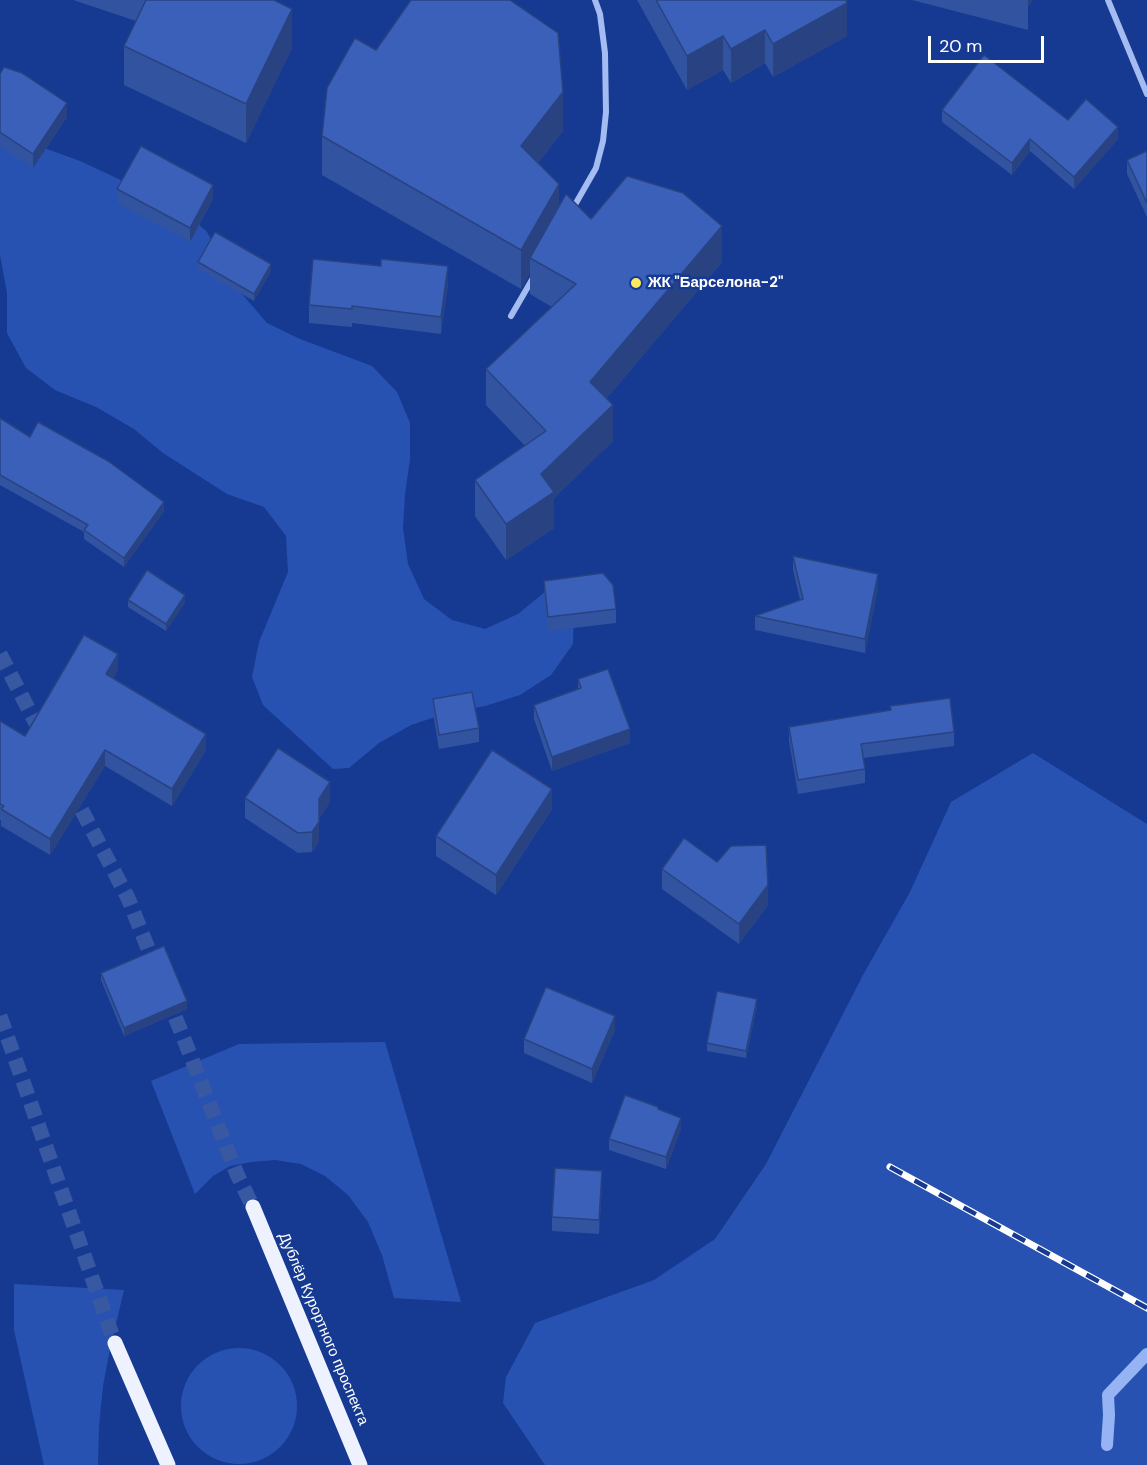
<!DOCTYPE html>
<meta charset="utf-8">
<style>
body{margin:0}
#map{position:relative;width:1147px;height:1465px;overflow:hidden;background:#163a92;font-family:"DM Sans",sans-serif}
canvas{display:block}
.scale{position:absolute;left:928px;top:36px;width:116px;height:27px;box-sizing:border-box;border:3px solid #fff;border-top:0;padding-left:8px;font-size:18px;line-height:21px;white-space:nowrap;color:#fff;-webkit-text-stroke:4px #163a92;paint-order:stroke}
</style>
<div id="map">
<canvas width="1147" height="1465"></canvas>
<div class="scale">20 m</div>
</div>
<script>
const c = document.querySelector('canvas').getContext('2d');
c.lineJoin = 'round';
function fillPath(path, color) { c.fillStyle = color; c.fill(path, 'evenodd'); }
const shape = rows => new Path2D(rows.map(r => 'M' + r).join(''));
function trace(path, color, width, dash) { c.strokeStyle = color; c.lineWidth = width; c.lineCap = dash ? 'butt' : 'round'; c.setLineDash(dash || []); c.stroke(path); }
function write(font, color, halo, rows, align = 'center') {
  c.font = font + ' "DM Sans",sans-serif'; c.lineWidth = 5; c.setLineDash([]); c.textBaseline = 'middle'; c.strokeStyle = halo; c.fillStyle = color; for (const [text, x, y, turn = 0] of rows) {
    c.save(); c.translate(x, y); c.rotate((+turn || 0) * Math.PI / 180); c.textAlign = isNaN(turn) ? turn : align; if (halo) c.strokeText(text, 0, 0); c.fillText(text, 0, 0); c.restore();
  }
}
const green = shape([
 [0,125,47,149,80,161,181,208,207,232,243,295,267,323,300,339,372,366,397,392,410,423,410,459,405,494,403,528,408,564,424,599,452,620,485,629,518,614,546,591,574,610,573,644,551,675,520,695,485,706,447,713,411,725,379,743,349,768,333,769,263,705,252,677,259,642,288,572,286,536,264,507,227,494,163,453,134,429,96,407,55,390,26,368,7,333,7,293,0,255],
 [1033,753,1147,824,1147,1465,545,1465,503,1403,506,1377,535,1323,654,1280,715,1239,766,1164,863,975,910,892,951,802],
 [385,1042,461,1302,394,1298,382,1255,368,1222,348,1195,325,1176,301,1164,275,1160,251,1162,230,1166,213,1176,195,1194,151,1081,239,1044],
 [14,1284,124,1290,110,1349,103,1386,99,1426,98,1465,44,1465,14,1330],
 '181 1406a58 58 0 1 1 116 0a58 58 0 1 1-116 0Z'
]);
const stream = shape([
 [1107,1445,1109,1415,1108,1395,1147,1354]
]);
const primaryTunnel = shape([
 [0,654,43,737],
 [71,790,128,898,157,971],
 [167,996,237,1174,253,1207],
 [0,1016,115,1343]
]);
const street = shape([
 [1108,0,1147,94],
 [572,210,596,168,603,141,606,112,605,53,600,14,595,0],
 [511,316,533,278]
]);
const primary = shape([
 [253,1207,360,1465],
 [115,1343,168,1465]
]);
const rail = shape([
 [890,1167,1147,1308]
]);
const wall = shape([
 [73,0,274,0,292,48,246,143,124,85,124,46,136,21],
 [637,0,846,0,847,36,773,77,765,63,731,83,723,70,687,90],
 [912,0,1033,0,1028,6,1028,30],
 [376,50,563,131,538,163,559,208,722,262,606,399,613,441,554,498,554,528,506,560,475,516,475,480,525,446,486,405,486,369,552,307,530,294,530,273,521,289,322,175,322,136],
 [0,74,67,117,33,168,0,146],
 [942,110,1068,120,1118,139,1074,189,1030,151,1012,175,942,122],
 [1147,151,1147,217,1127,174,1127,160],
 [117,189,213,199,190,242,117,203],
 [198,262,271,271,254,301,198,269],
 [448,284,441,334,352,323,352,327,309,323,309,305],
 [0,418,30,437,164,511,124,567,84,539,84,532,0,485],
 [793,556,878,588,865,653,755,630,755,616,800,600,793,570],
 [544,581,616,609,616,623,548,631,544,594],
 [128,600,185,602,166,631,128,607],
 [118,670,113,679,206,750,172,806,105,766,50,855,1,826,1,820,0,820,0,721,25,736],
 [578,679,630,743,552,771,534,719,534,705,578,689],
 [433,699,479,728,479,742,439,749,433,713],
 [890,706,954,732,954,746,863,758,865,769,865,783,798,794,789,741,789,727,890,710],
 [245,798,330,802,319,819,319,842,312,852,298,853,245,818],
 [552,809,496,895,436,856,436,836],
 [717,862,768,905,739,944,662,889,662,869],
 [101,973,187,1009,124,1036,101,980],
 [757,1006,746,1058,707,1051,707,1043],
 [615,1030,592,1083,524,1053,524,1039],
 [658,1110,681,1129,666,1169,609,1150,609,1139],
 [602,1184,599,1234,552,1231,552,1217]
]);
const shadedWall = shape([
 [1028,0,1033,0,1028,6],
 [847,3,847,36,773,77,773,44],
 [292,9,292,48,246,143,246,104],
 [765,30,765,63,731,83,731,49],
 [723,36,723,70,687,90,687,56],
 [563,92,563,131,521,185,521,146],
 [67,103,67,117,33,168,33,154],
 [1118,127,1118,139,1074,189,1074,177],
 [1030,139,1030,151,1012,175,1012,163],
 [559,184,559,222,530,258,530,273,521,289,521,250],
 [213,185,213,199,190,242,190,228],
 [722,226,722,262,590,418,590,382],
 [271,264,271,271,254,301,254,294],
 [448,266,448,284,441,334,441,317],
 [613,405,613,441,554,498,554,528,506,560,506,524,541,474],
 [164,502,164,511,124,567,124,558],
 [878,574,878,588,865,653,865,639],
 [185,595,185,602,166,631,166,624],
 [118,654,118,670,106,690,106,674],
 [630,729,630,743,552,771,552,757],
 [206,734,206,750,172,806,172,789],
 [105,750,105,766,50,855,50,839],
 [330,782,330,802,319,819,319,842,312,852,312,832,319,799],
 [552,789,552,809,496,895,496,875],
 [768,885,768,905,739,944,739,924],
 [757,999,757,1006,746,1058,746,1051],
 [187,1001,187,1009,124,1036,124,1028],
 [615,1016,615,1030,592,1083,592,1069],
 [681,1118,681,1129,666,1169,666,1157],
 [602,1171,602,1184,599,1234,599,1220]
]);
const building = shape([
 [146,0,274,0,292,9,246,104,124,46,146,0],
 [411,0,510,0,558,33,563,92,521,146,559,184,521,250,322,136,327,88,355,38,376,50,411,0],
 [656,0,846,0,847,3,773,44,765,30,731,49,723,36,687,56,656,0],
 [984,55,1068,120,1086,99,1118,127,1074,177,1030,139,1012,163,942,110,984,55],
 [4,67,22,73,67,103,33,154,0,132,0,74,4,67],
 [141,146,213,185,190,228,117,189,141,146],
 [1147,151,1147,203,1127,160,1147,151],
 [627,176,683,193,722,226,590,382,613,405,541,474,554,492,506,524,475,480,546,431,486,369,576,284,530,258,566,194,591,219,627,176],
 [215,232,271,264,254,294,198,262,215,232],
 [313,259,381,266,381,259,448,266,441,317,352,306,352,309,309,305,313,259],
 [0,418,30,437,38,422,108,461,164,502,124,558,84,530,88,525,0,475,0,418],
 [793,556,878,574,865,639,755,616,803,599,793,556],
 [147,570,185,595,166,624,128,600,147,570],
 [603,573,613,585,616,609,548,617,544,581,603,573],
 [84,635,118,654,106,674,206,734,172,789,105,750,50,839,1,809,4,806,0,804,0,721,25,736,84,635],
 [608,669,630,729,552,757,534,705,581,688,578,679,608,669],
 [472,692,479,728,439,735,433,699,472,692],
 [950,698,954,732,861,744,865,769,798,780,789,727,891,710,890,706,950,698],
 [278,748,330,782,319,799,319,822,312,832,298,833,245,798,278,748],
 [492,750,552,789,496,875,436,836,492,750],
 [684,838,717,862,731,846,766,845,768,885,739,924,662,869,684,838],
 [164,946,187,1001,124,1028,101,973,164,946],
 [546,987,615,1016,592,1069,524,1039,546,987],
 [717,991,757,999,746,1051,707,1043,717,991],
 [625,1095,658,1107,658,1109,681,1118,666,1157,609,1139,625,1095],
 [555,1168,602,1171,599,1220,552,1217,555,1168]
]);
const markers = [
 [636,283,6,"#ffe964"]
];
const poiNames = [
 ["ЖК \"Барселона-2\"",648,283]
];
const streetNames = [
 ["Дублёр Курортного проспекта",323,1329,67]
];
fillPath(green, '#2852b1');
trace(stream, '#96b4f3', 12);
trace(primaryTunnel, '#3958a2', 15, [15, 8]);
trace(street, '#a4bcf1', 6);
trace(primary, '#eef2ff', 15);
trace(rail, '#fff', 7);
trace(rail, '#163a92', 4.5, [14]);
fillPath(wall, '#32539f');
fillPath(shadedWall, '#294382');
fillPath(building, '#3a60b9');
trace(building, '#294382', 1.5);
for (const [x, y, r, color] of markers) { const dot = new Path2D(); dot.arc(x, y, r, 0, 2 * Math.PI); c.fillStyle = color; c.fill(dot); trace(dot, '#163a92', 2); }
write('bold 15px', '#fff', '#163a92', poiNames, 'left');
write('15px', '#fff', '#163a92', streetNames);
</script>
